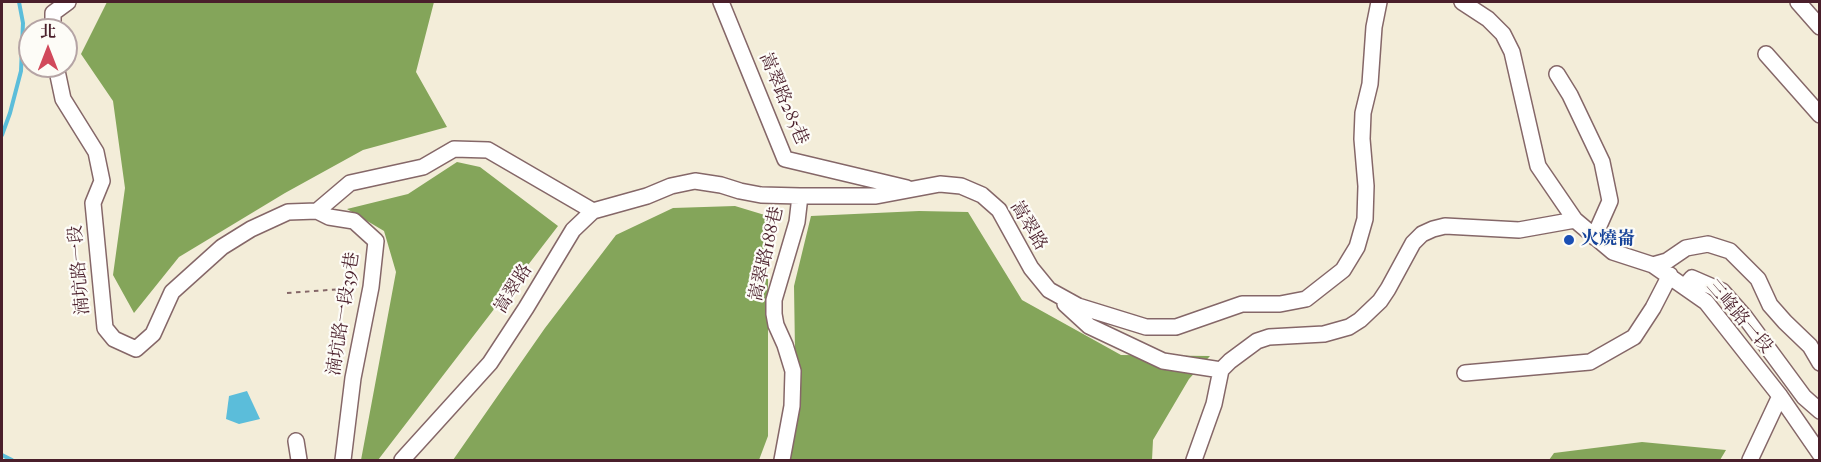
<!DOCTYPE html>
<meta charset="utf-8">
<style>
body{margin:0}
#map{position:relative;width:1821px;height:462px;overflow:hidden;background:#f3edd9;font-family:"IM FELL French Canon","Noto Serif TC",serif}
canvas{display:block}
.frame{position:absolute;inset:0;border:3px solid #4a1f2b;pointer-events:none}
.north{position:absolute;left:18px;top:18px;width:60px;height:60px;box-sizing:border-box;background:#fdfcf7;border:2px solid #b5a4a5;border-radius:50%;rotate:0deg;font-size:16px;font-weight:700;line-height:24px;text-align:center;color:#4a1f2b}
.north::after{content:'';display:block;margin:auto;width:21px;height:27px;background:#d1495b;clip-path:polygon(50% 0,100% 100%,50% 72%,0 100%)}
</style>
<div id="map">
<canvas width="1821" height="462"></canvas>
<div class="frame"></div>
<div class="north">北</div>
</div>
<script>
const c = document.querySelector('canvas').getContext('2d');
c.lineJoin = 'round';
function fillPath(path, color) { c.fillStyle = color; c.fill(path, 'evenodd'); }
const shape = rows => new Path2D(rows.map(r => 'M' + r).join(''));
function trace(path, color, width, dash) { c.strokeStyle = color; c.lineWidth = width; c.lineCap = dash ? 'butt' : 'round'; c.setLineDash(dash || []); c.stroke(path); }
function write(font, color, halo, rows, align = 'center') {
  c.font = font + ' "IM FELL French Canon","Noto Serif TC",serif'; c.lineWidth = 4.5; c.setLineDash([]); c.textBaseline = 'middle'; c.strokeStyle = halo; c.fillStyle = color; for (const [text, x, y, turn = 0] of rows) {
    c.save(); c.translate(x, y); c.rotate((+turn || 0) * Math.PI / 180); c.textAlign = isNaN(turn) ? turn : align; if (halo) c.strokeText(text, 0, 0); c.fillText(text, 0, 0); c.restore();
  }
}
const forest = shape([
 [107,2,434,2,416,72,447,127,363,150,285,193,179,257,134,313,113,275,125,188,113,101,81,54],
 [457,162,480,167,558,226,378,460,361,460,396,272,384,231,347,209,408,194],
 [735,206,768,216,768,436,759,460,453,460,545,328,616,235,673,208],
 [919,211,968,212,1022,300,1121,355,1210,356,1189,379,1153,440,1152,460,783,460,796,416,794,286,811,216],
 [1642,442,1726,450,1720,460,1549,460,1554,453]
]);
const water = shape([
 [247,391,260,419,239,424,226,419,229,396]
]);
const stream = shape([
 [2,135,10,113,21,71,23,23,19,2],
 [2,455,12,460]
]);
const path = shape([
 [287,293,356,288]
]);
const minor = shape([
 [721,2,785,159,907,188],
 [1462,2,1488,19,1503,34,1512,52,1538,166,1575,220,1613,252,1653,265,1706,302,1780,396,1820,454],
 [1798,2,1820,27],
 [53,30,53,13,68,2],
 [1766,54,1820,115],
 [56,66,63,99,96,152,102,181,93,203,105,328,114,339,136,349,153,334,172,292,222,247,251,229,288,212,317,211,350,183,423,167,454,149,488,150,593,211],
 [1557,74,1570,95,1602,162,1610,201,1594,237],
 [317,211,329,217,354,221,376,241,371,287,353,378,343,460],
 [1653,265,1667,261,1686,248,1708,244,1730,251,1758,279,1770,305,1785,322,1810,346,1820,363],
 [1685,286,1692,278,1722,291,1745,317,1804,397,1820,411],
 [1065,304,1089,326,1163,361,1221,370],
 [1465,373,1590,362,1634,337,1653,308,1670,275],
 [296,441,299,460],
 [402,460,490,363,526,308,573,230,593,211,647,196,671,186,695,181,721,185,740,191,761,195,800,196,876,196,940,184,961,186,982,195,999,210,1031,268,1049,290,1078,306,1146,327,1176,327,1242,304,1280,304,1306,299,1343,270,1357,247,1365,219,1366,186,1362,139,1363,113,1370,84,1374,27,1379,2],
 [782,460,792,406,793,371,785,345,776,325,774,314,774,300,797,222,800,196],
 [1194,460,1214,404,1221,370,1230,361,1257,341,1269,337,1324,334,1349,327,1360,320,1380,301,1388,289,1413,243,1422,234,1433,229,1445,226,1519,230,1575,220],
 [1750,460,1780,396]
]);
const markers = [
 [1569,240,6,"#1a4fb4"]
];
const streetNames = [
 ["嵩翠路285巷",783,99,67],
 ["嵩翠路",1028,226,59],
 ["嵩翠路188巷",767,254,-77],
 ["湳坑路一段",80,270,-95],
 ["嵩翠路",514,289,-58],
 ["湳坑路一段39巷",344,314,-81],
 ["三峰路一段",1739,317,49]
];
const transitNames = [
 ["火燒崙",1581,240]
];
fillPath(forest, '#84a55a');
fillPath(water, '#5bbdda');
trace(stream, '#5bbdda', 4);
trace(minor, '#856768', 18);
trace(path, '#856768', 2, [4.5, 4.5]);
trace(minor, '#fff', 15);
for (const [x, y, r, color] of markers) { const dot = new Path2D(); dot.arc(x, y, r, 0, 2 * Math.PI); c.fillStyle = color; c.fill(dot); trace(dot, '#fdfcf7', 2); }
write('18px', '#4a1f2b', '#fdfcf7', streetNames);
write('bold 18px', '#164399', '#fdfcf7', transitNames, 'left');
</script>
